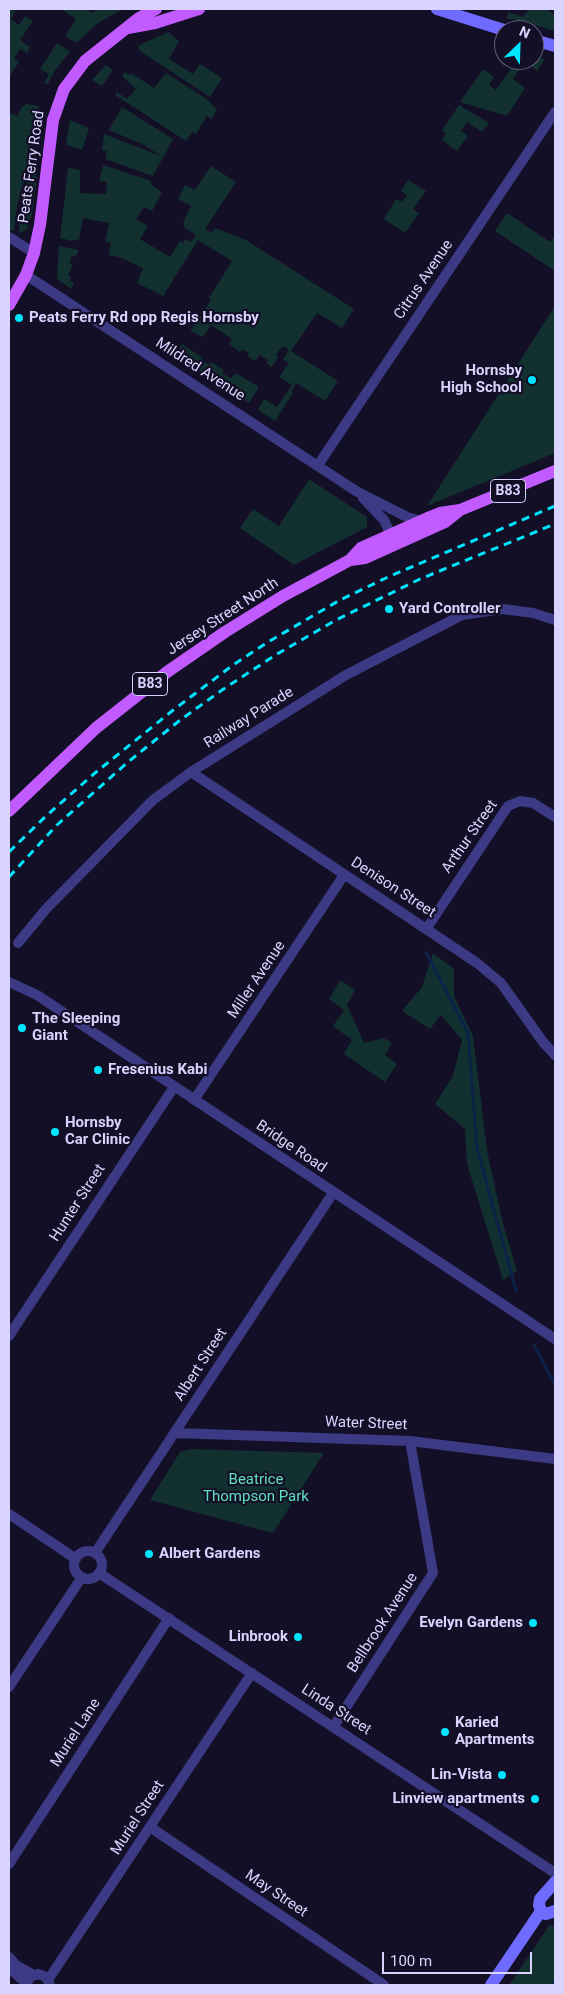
<!DOCTYPE html>
<style>
body{margin:0}
#map{position:relative;width:564px;height:1994px;overflow:hidden;background:#130f26;font-family:Roboto,sans-serif}
canvas{display:block}
.frame{position:absolute;inset:0;border:10px solid #d9d4ff;pointer-events:none}
.north{position:absolute;left:494px;top:20px;width:50px;height:50px;box-sizing:border-box;background:#130f26;border:1px solid #625e7d;border-radius:50%;rotate:24deg;font-size:14px;font-weight:700;line-height:20px;text-align:center;color:#d9d4ff}
.north::after{content:'';display:block;margin:auto;width:18px;height:22px;background:#00e5ff;clip-path:polygon(50% 0,100% 100%,50% 72%,0 100%)}
.scale{position:absolute;left:382px;top:1952px;width:150px;height:22px;box-sizing:border-box;border:2px solid #d9d4ff;border-top:0;padding-left:6px;font-size:15px;line-height:18px;white-space:nowrap;color:#d9d4ff;-webkit-text-stroke:4px #130f26;paint-order:stroke}
</style>
<div id="map">
<canvas width="564" height="1994"></canvas>
<div class="frame"></div>
<div class="north">N</div>
<div class="scale">100 m</div>
</div>
<script>
const c = document.querySelector('canvas').getContext('2d');
c.lineJoin = 'round';
function fillPath(path, color) { c.fillStyle = color; c.fill(path, 'evenodd'); }
const shape = rows => new Path2D(rows.map(r => 'M' + r).join(''));
function trace(path, color, width, dash) { c.strokeStyle = color; c.lineWidth = width; c.lineCap = dash ? 'butt' : 'round'; c.setLineDash(dash || []); c.stroke(path); }
function write(font, color, halo, rows, align = 'center') {
  c.font = font + ' Roboto,sans-serif'; c.lineWidth = 4.5; c.setLineDash([]); c.textBaseline = 'middle'; c.strokeStyle = halo; c.fillStyle = color; for (const [text, x, y, turn = 0] of rows) {
    c.save(); c.translate(x, y); c.rotate((+turn || 0) * Math.PI / 180); c.textAlign = isNaN(turn) ? turn : align; if (halo) c.strokeText(text, 0, 0); c.fillText(text, 0, 0); c.restore();
  }
}
const green = shape([
 [9,9,16,10,11,19,19,25,25,16,33,21,20,40,30,47,27,53,20,49,14,59,19,62,9,77],
 [61,9,86,9,93,13,96,9,123,9,98,23,76,43,65,36,76,19],
 [529,9,546,9,555,15,555,31,513,19,507,19,508,12,523,17],
 [168,32,179,41,169,59,193,74,200,64,222,78,210,97,140,51,138,46],
 [57,43,70,52,55,70,47,85,44,83,49,74,40,69],
 [534,56,545,59,537,71,531,66,529,68,523,64,513,79,525,88,507,116,460,102,483,69,494,77,489,85,496,90,517,60,534,60],
 [106,65,113,70,102,86,92,80],
 [125,72,130,75,131,73,154,88,166,73,208,100,217,110,211,119,207,116,196,134,192,132,186,141,115,95,117,92,127,99,136,89,122,76],
 [26,104,39,106,33,128,32,164,21,189,17,207,14,230,11,231,9,229,9,117,11,113,17,116,22,107],
 [459,105,489,123,482,132,467,122,461,131,468,136,457,151,442,140,446,133,442,130],
 [122,107,173,139,153,176,105,159,107,151,102,150,104,134,161,156,144,145,109,130],
 [70,120,89,128,82,150,66,145],
 [35,165,37,165,36,186,32,214,27,229,20,233,19,232,20,209,26,187],
 [103,165,151,181,151,185,162,192,152,211,144,207,136,219,148,226,140,239,170,257,180,241,183,243,185,239,191,242,196,235,185,228,183,223,191,206,178,199,185,185,195,190,211,166,236,182,205,229,212,233,215,228,246,240,354,309,342,328,317,313,291,351,338,381,325,401,296,383,291,392,293,393,275,421,258,410,264,399,277,407,292,385,279,377,289,363,283,360,289,350,284,346,280,349,276,355,278,357,272,367,266,363,268,360,260,355,255,361,247,356,249,353,242,349,240,352,229,344,232,339,211,325,203,337,190,331,211,300,209,298,232,261,198,240,163,296,137,283,143,268,119,257,109,255,111,243,105,242,109,223,83,218,79,239,72,241,60,238,68,168,80,170,80,193,106,194,107,182,99,181],
 [408,180,426,191,413,209,419,213,405,233,384,219,396,199,402,202,407,195,401,191],
 [507,213,550,242,555,235,555,271,495,231],
 [59,246,79,250,76,257,72,256,69,263,73,265,68,275,71,276,70,281,74,283,71,289,57,279],
 [555,306,555,453,427,506],
 [182,344,203,358,202,360,209,365,211,362,224,370,222,373,231,378,236,373,259,387,249,403,175,356],
 [309,479,367,517,367,527,294,565,240,528,253,509,279,526],
 [433,953,454,969,454,996,473,1036,487,1150,502,1220,517,1271,503,1280,467,1164,465,1129,435,1104,453,1076,462,1040,441,1015,430,1029,402,1011,422,987],
 [340,980,355,990,347,1005,364,1043,384,1038,392,1043,385,1055,397,1064,385,1082,344,1054,352,1040,333,1026,344,1010,329,999],
 [191,1449,324,1453,273,1533,150,1500,180,1452],
 [550,1924,555,1927,555,1985,509,1985]
]);
const stream = shape([
 [426,952,468,1033,477,1148,516,1291],
 [534,1345,555,1385],
 [552,1985,555,1980]
]);
const minor = shape([
 [9,237,34,253],
 [26,275,356,491,407,517,421,521],
 [318,465,555,112],
 [363,498,384,520,394,541],
 [191,772,477,963,501,983,543,1042,555,1055],
 [427,928,508,806,520,801,533,803,555,817],
 [18,943,46,909,153,800,191,772,346,675,462,615,503,609,533,613,555,620],
 [9,982,37,995,555,1339],
 [194,1100,344,875],
 [9,1336,174,1087],
 [175,1433,410,1441,555,1459],
 [9,1514,76,1559],
 '74 1565a14 14 0 1 1 28 0a14 14 0 1 1-28 0Z',
 [95,1553,333,1193],
 [99,1573,555,1873],
 [9,1687,82,1577],
 [334,1726,433,1573,410,1441],
 [150,1827,384,1985],
 [9,1864,169,1618],
 [9,1957,16,1965,34,1975],
 [9,1968,26,1983],
 [48,1980,252,1673],
 [26,1985,30,1977,38,1974,46,1977,50,1985]
]);
const secondary = shape([
 [437,9,504,30],
 [534,40,555,46],
 [555,1882,540,1899,539,1905,541,1911,546,1914,555,1911],
 [491,1985,541,1911]
]);
const primary = shape([
 [128,28,155,23,199,9],
 [9,305,26,275,34,253,40,225,53,120,64,89,85,61,139,18,156,9],
 [350,560,365,558,445,522,460,510],
 [9,811,96,728,167,672,225,632,283,596,350,560,361,548,430,517,440,513,460,510,555,471]
]);
const rail = shape([
 [9,852,46,816,95,773,172,711,233,665,268,642,340,600,388,577,555,506],
 [9,877,57,825,128,762,179,721,222,690,277,654,336,620,420,579,555,524]
]);
const markers = [
 [19,318,5,"#00e5ff"],
 [532,380,5,"#00e5ff"],
 [389,609,5,"#00e5ff"],
 [22,1028,5,"#00e5ff"],
 [98,1070,5,"#00e5ff"],
 [55,1132,5,"#00e5ff"],
 [149,1554,5,"#00e5ff"],
 [533,1623,5,"#00e5ff"],
 [298,1637,5,"#00e5ff"],
 [445,1732,5,"#00e5ff"],
 [502,1775,5,"#00e5ff"],
 [535,1799,5,"#00e5ff"]
];
const shields = [
 [508,491,35],
 [150,684,35]
];
const shieldNames = [
 ["B83",508,491],
 ["B83",150,684]
];
const streetNames = [
 ["Peats Ferry Road",32,167,-82],
 ["Citrus Avenue",424,280,-56],
 ["Mildred Avenue",200,370,33],
 ["Jersey Street North",223,617,-33],
 ["Railway Parade",249,718,-32],
 ["Arthur Street",470,837,-55],
 ["Denison Street",393,888,33],
 ["Miller Avenue",257,980,-56],
 ["Bridge Road",291,1147,34],
 ["Hunter Street",78,1203,-57],
 ["Albert Street",201,1365,-57],
 ["Water Street",366,1424,2],
 ["Bellbrook Avenue",383,1623,-57],
 ["Linda Street",336,1710,33],
 ["Muriel Lane",76,1733,-57],
 ["Muriel Street",138,1818,-57],
 ["May Street",276,1894,34]
];
const poiNames = [
 ["Peats Ferry Rd opp Regis Hornsby",29,318],
 ["Hornsby",522,371,"right"],
 ["High School",522,388,"right"],
 ["Yard Controller",399,609],
 ["The Sleeping",32,1019],
 ["Giant",32,1036],
 ["Fresenius Kabi",108,1070],
 ["Hornsby",65,1123],
 ["Car Clinic",65,1140],
 ["Albert Gardens",159,1554],
 ["Evelyn Gardens",523,1623,"right"],
 ["Linbrook",288,1637,"right"],
 ["Karied",455,1723],
 ["Apartments",455,1740],
 ["Lin-Vista",492,1775,"right"],
 ["Linview apartments",525,1799,"right"]
];
const parkNames = [
 ["Beatrice",256,1480],
 ["Thompson Park",256,1497]
];
fillPath(green, '#12302f');
trace(stream, '#0c2248', 3);
trace(minor, '#3d3a85', 10);
trace(secondary, '#6f6bff', 12);
trace(primary, '#c25bff', 12);
trace(rail, '#00e5ff', 3, [8, 6]);
for (const [x, y, r, color] of markers) { const dot = new Path2D(); dot.arc(x, y, r, 0, 2 * Math.PI); c.fillStyle = color; c.fill(dot); trace(dot, '#130f26', 2); }
for (const [x, y, w] of shields) { const box = new Path2D(); box.roundRect(x - w / 2, y - 11.5, w, 23, 4); c.fillStyle = '#130f26'; c.fill(box); trace(box, '#d9d4ff', 1); }
write('bold 14px', '#d9d4ff', null, shieldNames);
write('15px', '#d9d4ff', '#130f26', streetNames);
write('bold 15px', '#d9d4ff', '#130f26', poiNames, 'left');
write('15px', '#5fe0c0', '#130f26', parkNames);
</script>
